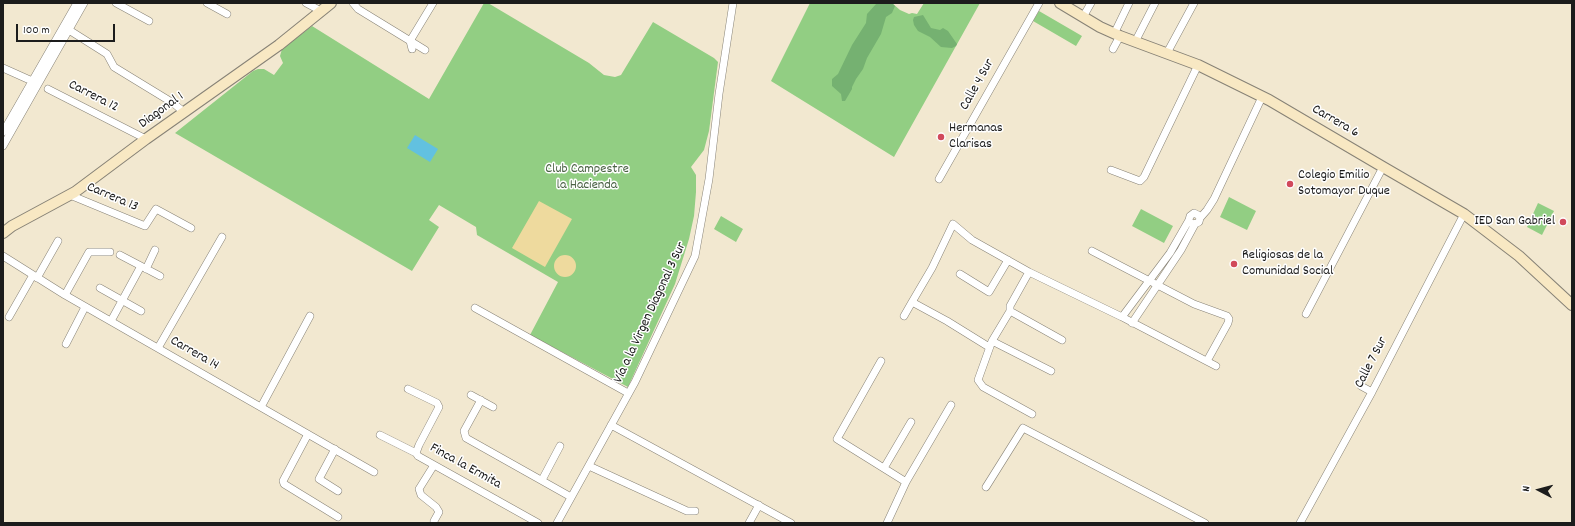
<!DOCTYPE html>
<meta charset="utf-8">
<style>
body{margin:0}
#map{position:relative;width:1575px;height:526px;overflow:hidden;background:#f2e8d0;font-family:Dekko,sans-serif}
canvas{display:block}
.frame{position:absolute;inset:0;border:4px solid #1c1c1c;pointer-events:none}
.north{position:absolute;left:1519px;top:470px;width:40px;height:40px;-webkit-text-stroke:3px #fff;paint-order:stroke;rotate:276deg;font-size:11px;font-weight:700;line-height:16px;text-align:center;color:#1c1c1c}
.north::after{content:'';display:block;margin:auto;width:14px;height:18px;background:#1c1c1c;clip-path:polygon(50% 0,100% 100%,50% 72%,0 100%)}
.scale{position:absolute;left:16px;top:24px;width:99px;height:18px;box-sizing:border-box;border:2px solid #1c1c1c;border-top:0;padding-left:5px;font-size:12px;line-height:14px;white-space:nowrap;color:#1c1c1c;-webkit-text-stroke:3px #fff;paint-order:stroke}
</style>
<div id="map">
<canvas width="1575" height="526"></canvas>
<div class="frame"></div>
<div class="north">N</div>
<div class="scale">100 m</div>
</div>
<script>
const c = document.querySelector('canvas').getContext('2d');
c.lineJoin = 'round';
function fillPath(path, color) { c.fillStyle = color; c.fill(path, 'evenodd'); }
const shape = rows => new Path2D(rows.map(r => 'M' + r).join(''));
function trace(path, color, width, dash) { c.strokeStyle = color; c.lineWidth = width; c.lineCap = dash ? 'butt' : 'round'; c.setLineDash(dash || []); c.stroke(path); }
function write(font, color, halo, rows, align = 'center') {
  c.font = font + ' Dekko,sans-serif'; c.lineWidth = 3; c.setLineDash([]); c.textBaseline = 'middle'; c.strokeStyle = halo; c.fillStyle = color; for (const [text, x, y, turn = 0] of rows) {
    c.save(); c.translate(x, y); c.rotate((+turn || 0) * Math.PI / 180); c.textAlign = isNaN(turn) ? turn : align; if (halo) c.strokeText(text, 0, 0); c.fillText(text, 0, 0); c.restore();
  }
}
const green = shape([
 [484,3,488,3,589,63,604,75,615,77,621,75,653,22,714,58,718,62,709,131,704,150,691,167,696,175,696,192,694,216,689,239,675,284,628,387,530,335,558,282,477,235,476,227,439,205,429,220,439,227,412,271,175,133,253,71,258,69,264,69,274,75,283,63,280,56,282,49,312,26,429,99],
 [810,3,892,3,900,10,909,14,912,13,917,14,924,3,980,3,894,157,771,81],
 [1039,11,1082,36,1076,46,1033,21],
 [1229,197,1256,211,1247,230,1220,217],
 [1538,203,1554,211,1542,235,1527,227],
 [1141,209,1173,226,1164,243,1132,226],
 [721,216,743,229,736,242,714,229]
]);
const forest = shape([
 [877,3,892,3,895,6,892,13,886,17,881,34,867,58,863,69,856,79,852,87,852,89,845,101,842,101,841,94,832,86,832,79,838,74,852,45,866,23,867,14],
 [923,15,931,28,940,30,943,28,948,31,957,44,956,46,952,48,941,47,930,37,918,31,914,25,913,20,914,17]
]);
const sand = shape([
 [539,201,572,219,545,267,512,248],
 '554 266a11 11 0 1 1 22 0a11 11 0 1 1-22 0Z'
]);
const water = shape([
 [415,135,438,149,430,162,407,148]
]);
const street = shape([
 [116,3,149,21],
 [207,3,227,14],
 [306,3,321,11],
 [353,3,358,9,425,50],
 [1083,17,1091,3],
 [69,30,107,54,114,67,173,103,184,112],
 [1114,34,1129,3],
 [1135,42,1155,3],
 [412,49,410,41,433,3],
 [1113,49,1120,36],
 [1167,53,1194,3],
 [3,68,32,81],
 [48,89,146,139],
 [3,132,77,3],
 [3,146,84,3],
 [1111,170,1140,181,1144,177,1198,65],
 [939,179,1039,3],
 [70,195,145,226,156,209,191,228],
 [1200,218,1207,210,1214,199,1262,97],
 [1092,251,1194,304,1227,316,1229,319,1228,323,1207,361],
 [120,255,160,276],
 [3,256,65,295,374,472],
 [146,269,155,250],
 [1029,272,1010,306,1010,311,992,341,978,380,983,387,1032,414],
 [960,274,989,292,1008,260],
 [37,278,58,241],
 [100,288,141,311],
 [65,295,89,252,110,252],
 [912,302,932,268,953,224,972,240,1029,272,1122,317,1216,366],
 [475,308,628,393],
 [1010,311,1062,340],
 [1306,314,1383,167],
 [904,316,912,302,947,321,989,347],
 [9,317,33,275],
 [1122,317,1170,253,1189,220,1190,216,1194,213,1198,215,1200,218,1199,222,1195,224,1190,223,1189,220],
 [111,321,141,266],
 [1132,323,1181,250,1195,224],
 [992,341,1051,371],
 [66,344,85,307],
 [158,348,222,237],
 [881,361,837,439,906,482],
 [1361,386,1372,392],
 [408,389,437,403,439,407,419,445,416,453],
 [471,395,493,407],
 [481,400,464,431,466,438,571,497],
 [261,407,310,316],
 [611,425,791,523],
 [308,434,283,481,284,484,338,517],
 [380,435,416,453,418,456,538,523],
 [335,449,319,479,338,491],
 [434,465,419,489,421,495,436,507,439,512,434,521],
 [589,466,687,511,695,511],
 [884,468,911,422],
 [542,480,560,446],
 [986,487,1023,428,1205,523],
 [557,523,635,382,695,256,709,179,719,94,733,3],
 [749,523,759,505],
 [887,523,906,482,951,405],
 [1300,523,1372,392,1464,214]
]);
const secondary = shape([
 [1060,3,1100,27,1120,36,1198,65,1269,100,1383,167,1464,214,1519,256,1572,305],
 [3,233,12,226,75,192,146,139,279,45,331,3]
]);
const markers = [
 [941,137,4,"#d1495b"],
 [1290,184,4,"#d1495b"],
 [1563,222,4,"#d1495b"],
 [1234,264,4,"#d1495b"]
];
const streetNames = [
 ["Calle 4 Sur",978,85,-61],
 ["Carrera 12",93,97,27],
 ["Diagonal 1",162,111,-36],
 ["Carrera 6",1335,122,30],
 ["Carrera 13",112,198,23],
 ["Vía a la Virgen Diagonal 3 Sur",651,313,-65],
 ["Carrera 14",194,354,30],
 ["Calle 7 Sur",1372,363,-63],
 ["Finca la Ermita",465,467,29]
];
const poiNames = [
 ["Hermanas",949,129],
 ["Clarisas",949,145],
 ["Colegio Emilio",1298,176],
 ["Sotomayor Duque",1298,192],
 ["IED San Gabriel",1555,222,"right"],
 ["Religiosas de la",1242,256],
 ["Comunidad Social",1242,272]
];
const parkNames = [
 ["Club Campestre",587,170],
 ["la Hacienda",587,186]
];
fillPath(green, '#92ce83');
fillPath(forest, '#75b171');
fillPath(sand, '#eeda9e');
fillPath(water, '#62c1e0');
trace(street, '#878276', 8);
trace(secondary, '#878276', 12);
trace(street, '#fff', 7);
trace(secondary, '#f8e8c3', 10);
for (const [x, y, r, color] of markers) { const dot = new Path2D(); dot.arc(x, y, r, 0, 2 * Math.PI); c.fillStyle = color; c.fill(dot); trace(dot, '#fff', 1.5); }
write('14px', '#1c1c1c', '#fff', streetNames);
write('14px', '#1c1c1c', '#fff', poiNames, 'left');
write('14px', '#4b6345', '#fff', parkNames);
</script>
